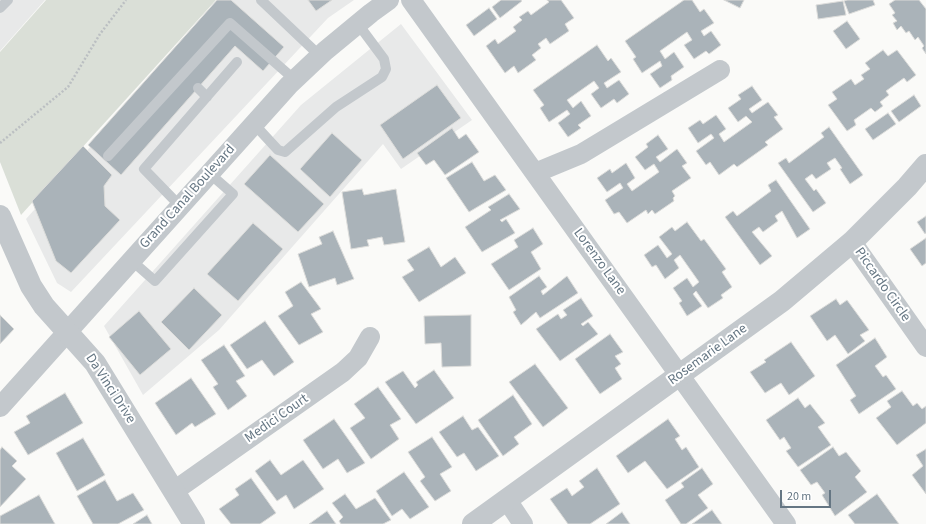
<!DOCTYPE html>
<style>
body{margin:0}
#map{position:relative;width:926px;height:524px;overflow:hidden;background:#fafaf8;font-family:"Source Sans 3",sans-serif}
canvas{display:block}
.scale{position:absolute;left:780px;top:490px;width:51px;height:18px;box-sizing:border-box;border:2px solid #657683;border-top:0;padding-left:5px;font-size:12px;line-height:14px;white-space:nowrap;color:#657683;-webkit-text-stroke:3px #fff;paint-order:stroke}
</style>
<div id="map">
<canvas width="926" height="524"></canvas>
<div class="scale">20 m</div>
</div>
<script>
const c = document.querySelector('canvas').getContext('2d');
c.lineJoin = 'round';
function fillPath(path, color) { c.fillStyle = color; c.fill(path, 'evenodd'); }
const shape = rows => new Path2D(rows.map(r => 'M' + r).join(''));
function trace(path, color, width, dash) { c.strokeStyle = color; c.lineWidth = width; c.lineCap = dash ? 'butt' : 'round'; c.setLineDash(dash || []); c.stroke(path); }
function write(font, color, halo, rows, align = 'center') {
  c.font = font + ' "Source Sans 3",sans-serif'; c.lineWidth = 4; c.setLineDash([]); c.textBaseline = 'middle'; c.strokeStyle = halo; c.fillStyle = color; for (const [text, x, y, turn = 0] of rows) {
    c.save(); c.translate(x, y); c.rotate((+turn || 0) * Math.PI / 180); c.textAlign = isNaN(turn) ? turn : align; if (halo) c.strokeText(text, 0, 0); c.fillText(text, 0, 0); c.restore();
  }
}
const built = shape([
 [0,0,45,0,0,51],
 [221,0,354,0,328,18,71,292,57,283,26,219],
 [401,24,472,120,401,169,383,144,219,330,143,395,104,326,301,105]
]);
const green = shape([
 [46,0,216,0,21,215,0,162,0,52]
]);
const building = shape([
 [217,0,231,0,284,47,263,71,235,46,121,175,88,145,217,0],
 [308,0,332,0,316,11,308,0],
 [501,0,521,0,522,1,500,18,492,7,501,0],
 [547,0,561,0,574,18,565,24,569,31,550,44,546,38,538,44,541,48,532,55,536,60,518,73,514,66,505,73,486,46,495,39,498,44,516,31,513,27,522,20,519,17,528,11,531,15,549,2,547,0],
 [684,0,692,0,700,12,704,9,714,23,701,31,704,36,711,31,721,45,709,54,706,51,694,59,684,45,692,40,687,32,660,51,665,59,674,52,684,67,671,76,672,80,660,88,650,74,662,66,660,61,642,73,633,59,636,57,625,41,684,0],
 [724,0,744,0,740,8,724,0],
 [847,0,873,0,875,5,849,14,844,1,847,0],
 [895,0,919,0,926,9,926,54,922,48,924,46,918,37,915,40,909,31,906,33,901,26,897,30,893,23,897,21,892,15,895,13,889,4,895,0],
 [843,1,846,15,818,19,816,5,843,1],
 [489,8,497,19,474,36,466,25,489,8],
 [847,21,860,39,846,49,833,31,847,21],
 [597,45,608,61,611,58,621,72,604,83,607,88,619,80,629,94,617,103,614,99,601,108,591,94,599,88,594,81,567,100,573,108,581,101,591,116,578,125,581,128,568,137,558,123,570,114,567,110,549,122,540,108,544,105,533,90,597,45],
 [883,50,888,56,897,50,916,75,907,82,904,78,886,91,889,95,880,102,883,106,875,112,871,108,854,120,856,125,847,131,828,105,837,99,832,92,851,79,855,85,864,79,861,75,870,69,865,63,883,50],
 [437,85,461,118,403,159,380,125,437,85],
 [752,86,762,100,749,109,752,113,768,102,778,115,774,117,783,129,765,142,768,145,737,167,734,164,719,175,710,162,706,165,696,151,714,138,711,134,698,143,688,128,700,120,703,124,716,115,726,129,719,134,724,142,752,122,746,116,738,122,728,108,741,99,738,95,752,86],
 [914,95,921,106,899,122,891,111,914,95],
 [888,113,896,124,873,140,865,129,888,113],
 [829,127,863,175,850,184,840,169,842,168,835,158,827,163,831,169,816,179,812,174,805,179,814,191,816,189,826,203,813,212,778,163,786,158,789,163,824,137,821,133,829,127],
 [452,128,459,139,466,134,479,152,445,175,434,160,426,165,417,153,452,128],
 [332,133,362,160,330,197,300,169,332,133],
 [658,135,668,149,656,157,660,162,677,149,687,163,682,166,691,178,672,191,675,196,673,198,674,201,655,214,652,210,648,214,646,210,627,223,619,212,614,214,605,200,623,188,620,183,607,192,597,178,610,169,612,173,626,163,635,178,627,184,632,191,659,172,654,164,645,170,635,157,648,147,646,144,658,135],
 [83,146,112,175,104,186,105,206,120,220,71,273,56,261,32,201,83,146],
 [270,155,324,204,298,232,244,184,270,155],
 [472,162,484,181,495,175,506,190,469,212,446,178,472,162],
 [776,180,810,229,797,238,782,211,775,216,778,221,763,232,759,227,752,232,772,256,760,265,725,217,733,211,737,216,771,191,768,185,776,180],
 [362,189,364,195,396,189,405,242,384,245,382,237,367,240,369,246,351,249,342,192,362,189],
 [509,194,520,209,500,220,502,222,506,219,515,233,482,252,465,227,491,210,488,207,509,194],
 [926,216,926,233,925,234,917,222,926,216],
 [687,222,701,241,704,239,726,269,722,272,732,287,721,295,723,298,708,308,696,291,693,294,702,306,687,316,679,303,682,301,673,288,687,278,693,287,699,282,680,255,674,260,679,268,665,279,656,265,652,267,644,255,658,245,667,258,672,254,659,237,672,227,675,231,687,222],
 [253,223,283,249,238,301,207,274,253,223],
 [533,228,543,244,531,252,541,269,509,290,491,264,518,247,514,240,533,228],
 [333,231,354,279,337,285,335,278,309,287,298,254,322,244,319,237,333,231],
 [926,238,926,263,922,266,910,249,926,238],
 [429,247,441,267,455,257,466,273,419,302,402,277,414,270,407,260,429,247],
 [539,276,547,287,541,291,543,295,567,276,578,293,540,318,536,312,521,325,513,312,516,310,509,297,539,276],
 [301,282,321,309,311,314,323,332,299,345,278,316,293,306,285,292,301,282],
 [194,288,222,315,189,350,161,322,194,288],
 [581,298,593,316,581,324,583,326,588,322,598,334,560,361,536,329,558,314,561,319,567,315,563,310,581,298],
 [836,299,840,305,847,300,869,330,860,335,865,341,848,354,835,335,827,341,810,316,836,299],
 [139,311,171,349,140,375,109,337,139,311],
 [0,315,14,329,0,344,0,315],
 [471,315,471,366,442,367,441,343,425,344,424,316,471,315],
 [265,321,294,362,274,376,262,360,247,369,230,345,265,321],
 [610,334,623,352,615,356,621,364,615,368,622,379,600,394,575,359,610,334],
 [875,338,887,357,875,366,883,377,886,375,896,389,859,414,850,400,856,396,836,365,875,338],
 [791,342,815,376,789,395,781,383,765,393,750,372,766,362,764,360,791,342],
 [224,345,245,376,236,381,247,396,228,410,213,387,218,384,201,360,224,345],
 [535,364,568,408,543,427,509,382,535,364],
 [434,370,454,398,416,424,385,382,403,371,415,388,418,385,416,382,434,370],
 [191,378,216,414,195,427,192,423,176,435,155,403,191,378],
 [378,387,401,419,390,425,399,439,371,459,350,428,365,418,354,404,378,387],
 [902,391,913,406,917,403,922,409,926,406,926,423,897,445,876,418,891,407,887,401,902,391],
 [65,393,83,423,28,455,14,432,30,423,26,416,65,393],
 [513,395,532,424,514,437,519,444,503,456,478,420,513,395],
 [798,398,805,408,810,404,825,423,818,427,831,445,798,467,786,451,791,448,784,437,780,440,766,420,798,398],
 [463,416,472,430,478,427,499,456,476,471,464,453,457,457,439,432,463,416],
 [334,419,365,463,347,473,338,459,323,469,303,440,334,419],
 [668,419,680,436,675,439,682,450,686,447,699,467,667,489,645,461,628,473,616,456,668,419],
 [432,437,452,467,440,474,451,491,435,501,420,481,425,477,408,452,432,437],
 [83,438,105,475,77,491,56,453,83,438],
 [2,447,17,461,12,466,26,479,0,507,0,450,2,447],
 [833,447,839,456,846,452,861,471,855,477,867,492,835,516,822,495,825,493,817,482,811,485,800,470,833,447],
 [926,449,926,494,912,475,923,466,916,455,926,449],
 [270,460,281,475,303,460,324,489,294,509,286,495,277,501,255,471,270,460],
 [597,468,620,504,590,524,568,524,550,499,567,488,572,496,584,487,579,481,597,468],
 [702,468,713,484,698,495,708,508,686,524,681,524,665,500,684,487,681,483,702,468],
 [404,472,429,507,410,519,402,509,392,516,376,491,404,472],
 [251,478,276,513,260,524,231,524,219,509,239,495,235,489,251,478],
 [105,480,117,501,133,493,144,510,118,524,93,524,77,496,105,480],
 [345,494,356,509,375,498,391,520,383,524,341,524,339,521,343,517,332,503,345,494],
 [877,494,899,524,855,524,848,515,877,494],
 [39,495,55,524,0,524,0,516,39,495],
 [712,510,722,524,692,524,712,510],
 [327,511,336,524,309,524,327,511],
 [622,512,630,524,606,524,622,512],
 [147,515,152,524,133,524,147,515]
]);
const path = shape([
 [0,143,68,87,100,34,126,0]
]);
const service = shape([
 [261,0,320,56],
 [0,8,8,0],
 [198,88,207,97],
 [254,124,278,150,285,152,336,107,382,77,386,69,384,59,358,24],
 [108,156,230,23,295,80],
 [180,206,144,169,237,62],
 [131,260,155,281,233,194,209,173]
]);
const minor = shape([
 [411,0,786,524],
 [535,173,581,154,720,70],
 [852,242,926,347],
 [0,407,289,85,325,51,371,13,389,0],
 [174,491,343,372,358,358,370,337],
 [507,500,523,524]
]);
const tertiary = shape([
 [0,216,31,286,44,306,95,363,194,524],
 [473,524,782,301,852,242,907,187,926,165]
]);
const streetNames = [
 ["Grand Canal Boulevard",188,197,-48],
 ["Lorenzo Lane",599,262,54],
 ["Piccardo Circle",882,285,55],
 ["Rosemarie Lane",708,355,-36],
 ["Da Vinci Drive",110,389,57],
 ["Medici Court",277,419,-35]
];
fillPath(built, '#e8e9e9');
fillPath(green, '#dadfd7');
fillPath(building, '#aab3b9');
trace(building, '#dcdcda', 1);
trace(path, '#bbbfc2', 2.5, [2, 2]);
trace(service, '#c3c8cc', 10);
trace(minor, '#c3c8cc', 20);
trace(tertiary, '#c3c8cc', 22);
write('14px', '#657683', '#fff', streetNames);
</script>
